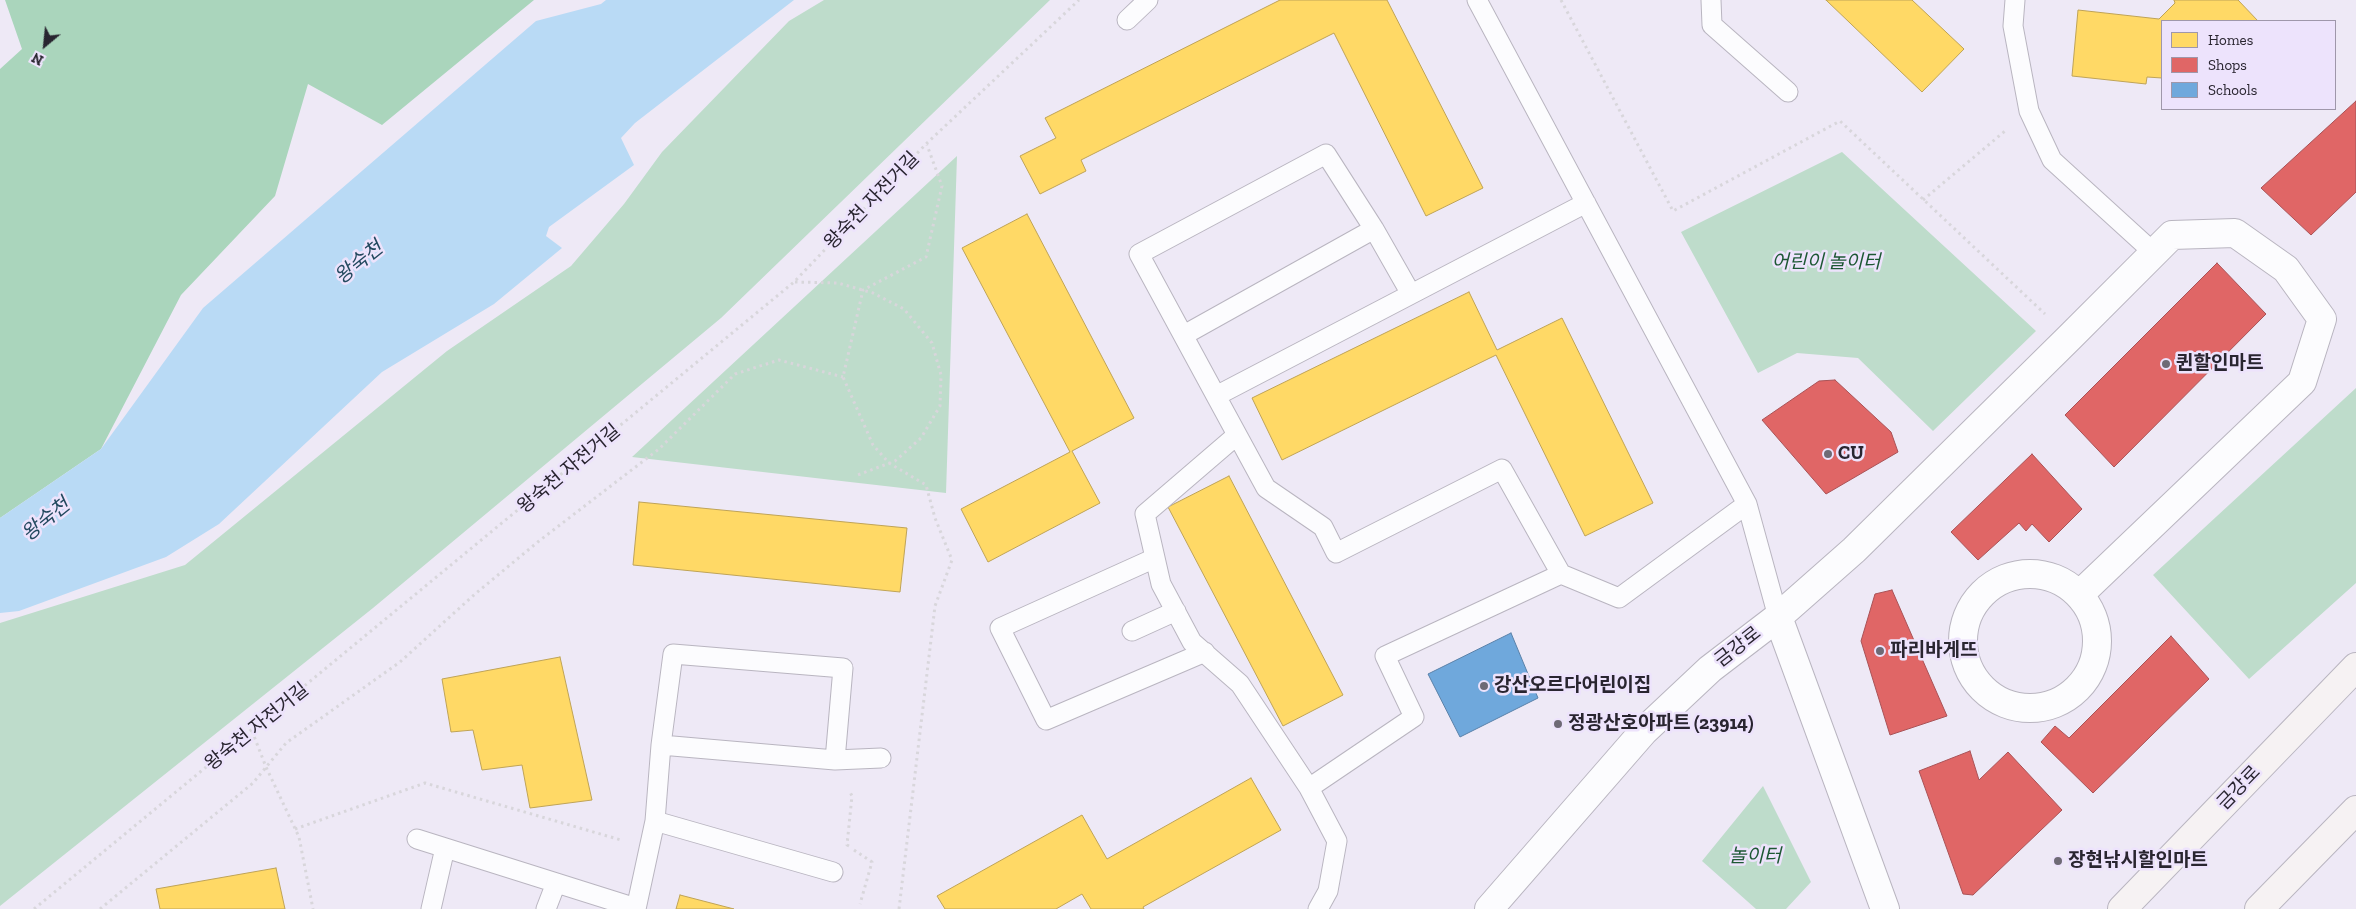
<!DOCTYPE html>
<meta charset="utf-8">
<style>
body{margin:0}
#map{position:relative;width:2356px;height:909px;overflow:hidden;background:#eee9f6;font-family:"Zilla Slab",serif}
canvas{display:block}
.legend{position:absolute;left:2161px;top:20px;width:175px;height:90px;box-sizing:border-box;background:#ede3fc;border:1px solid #9f97aa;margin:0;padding:6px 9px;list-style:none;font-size:15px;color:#292530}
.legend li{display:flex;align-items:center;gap:10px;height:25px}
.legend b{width:25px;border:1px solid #9f97aa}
.north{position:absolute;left:20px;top:20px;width:50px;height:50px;-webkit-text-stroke:4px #ede3fc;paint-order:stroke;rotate:208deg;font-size:14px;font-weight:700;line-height:20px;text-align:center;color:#292530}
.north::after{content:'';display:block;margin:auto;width:18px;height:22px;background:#292530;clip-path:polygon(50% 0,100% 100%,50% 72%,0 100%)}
</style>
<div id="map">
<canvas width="2356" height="909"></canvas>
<ul class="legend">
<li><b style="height:14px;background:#ffd966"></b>Homes</li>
<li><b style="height:14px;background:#e06666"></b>Shops</li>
<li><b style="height:14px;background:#6fa8dc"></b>Schools</li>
</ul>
<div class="north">N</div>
</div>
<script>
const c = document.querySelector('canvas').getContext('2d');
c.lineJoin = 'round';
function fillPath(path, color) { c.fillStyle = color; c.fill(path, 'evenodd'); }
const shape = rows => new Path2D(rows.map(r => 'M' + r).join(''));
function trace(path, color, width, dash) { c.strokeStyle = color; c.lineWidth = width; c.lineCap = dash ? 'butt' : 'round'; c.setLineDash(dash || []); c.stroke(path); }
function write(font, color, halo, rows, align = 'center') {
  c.font = font + ' "Zilla Slab","Noto Sans KR",serif'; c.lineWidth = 5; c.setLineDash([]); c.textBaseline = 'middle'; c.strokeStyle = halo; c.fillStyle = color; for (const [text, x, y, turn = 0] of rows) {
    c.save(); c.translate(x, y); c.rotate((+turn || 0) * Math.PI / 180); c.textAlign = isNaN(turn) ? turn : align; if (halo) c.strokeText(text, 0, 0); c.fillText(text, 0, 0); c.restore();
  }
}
const green = shape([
 [824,0,1050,0,721,318,373,608,0,906,0,623,185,565,447,351,571,266,624,204,662,152,789,21],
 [1842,152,2036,331,1933,431,1858,358,1797,353,1758,373,1681,232],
 [957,156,946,493,632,457],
 [2356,388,2356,583,2249,679,2153,575],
 [1763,786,1811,882,1786,909,1756,909,1702,861]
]);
const forest = shape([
 [5,0,534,0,382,125,308,84,275,196,181,295,101,449,0,518,0,69,22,49]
]);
const water = shape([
 [606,0,794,0,635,123,621,138,634,165,549,227,546,236,562,248,494,304,382,372,219,524,166,557,19,611,0,613,0,518,101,449,203,308,536,21,601,4]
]);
const homes = shape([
 [1280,0,1387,0,1483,188,1426,216,1334,33,1081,160,1086,171,1040,194,1020,156,1056,138,1045,118,1280,0],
 [1826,0,1912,0,1964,49,1922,92,1826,0],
 [2174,0,2238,0,2258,21,2162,21,2162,78,2147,77,2146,84,2072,76,2078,10,2159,19,2175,3,2174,0],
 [1027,214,1134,418,1072,451,1100,503,988,562,961,509,1070,452,962,248,1027,214],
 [1469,292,1497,350,1562,318,1653,503,1585,536,1496,355,1282,460,1252,398,1469,292],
 [1229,476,1343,695,1283,726,1168,507,1229,476],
 [639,502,907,528,900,592,633,565,639,502],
 [560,657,592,800,530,808,522,765,482,770,473,730,451,732,442,679,560,657],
 [1251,778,1281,830,1143,907,1144,909,1091,909,1082,894,1056,909,945,909,937,896,1082,815,1107,859,1251,778],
 [276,868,285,909,160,909,156,889,276,868],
 [680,895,734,909,676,909,680,895]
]);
const shops = shape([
 [2356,101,2356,192,2311,235,2261,188,2356,101],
 [2217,263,2266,314,2114,467,2065,415,2217,263],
 [1835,380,1891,432,1898,452,1826,494,1762,420,1819,381,1835,380],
 [2032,454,2082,509,2049,542,2032,524,2026,531,2019,523,1978,560,1951,532,2032,454],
 [1892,590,1947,716,1890,735,1861,641,1875,594,1892,590],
 [2171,636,2209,679,2093,793,2041,742,2055,726,2069,738,2171,636],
 [1970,751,1979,780,2008,752,2062,810,1973,895,1963,894,1919,771,1970,751]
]);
const schools = shape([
 [1511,633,1538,698,1460,737,1428,674,1511,633]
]);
const path = shape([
 [1561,0,1673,211,1840,121,2045,314],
 [1923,200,2005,131],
 [795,282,838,283,873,293,904,309,932,343,941,375,940,406,921,438,895,461,855,476],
 [252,731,266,767,299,837,313,909],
 [295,829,425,783,621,840],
 [849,846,847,845,852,796,849,790],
 [854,850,872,862,860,904],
 [34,909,794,282,926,144,1079,0],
 [100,909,253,783,286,743,400,662,475,594,539,541,659,449,735,374,779,360,843,377],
 [899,909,935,606,952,560,935,518,926,485,889,463,873,445,843,377,863,290,926,257,942,186,927,145]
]);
const lane = shape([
 [1477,0,1747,504,1778,617],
 [1711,0,1712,25,1788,92],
 [2015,0,2013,26,2029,111,2052,160,2153,252],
 [1127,20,1148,0],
 [1374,229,1411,294],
 [1184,335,1374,229,1326,154,1139,254,1216,396,1586,203],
 [1216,396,1266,488,1323,527,1336,553,1502,469,1561,574],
 [1237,435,1145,514,1161,584,1192,642,1240,684,1309,788],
 [1155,558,1000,628,1046,720,1205,652],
 [1132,631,1176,611],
 [835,760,881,758],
 [655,821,833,872],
 [417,839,636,908],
 [431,909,445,848],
 [546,909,556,883],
 [636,909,655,821,661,745,673,654,843,668,835,760,661,745],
 [1318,909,1328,891,1337,841,1309,788,1414,717,1385,656,1561,574,1619,598,1747,504]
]);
const street = shape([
 '1963 641a67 67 0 1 1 134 0a67 67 0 1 1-134 0Z',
 [1778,617,1854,550,2070,337,2172,235,2235,233,2286,269,2322,319,2302,382,2079,595],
 [1489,909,1644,731,1710,669,1778,617,1885,909]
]);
const secondary = shape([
 [2122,909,2356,667],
 [2259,909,2356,810]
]);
const markers = [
 [2166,364,5,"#6e6a75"],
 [1828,454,5,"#6e6a75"],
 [1880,651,5,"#6e6a75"],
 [1484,686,5,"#6e6a75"],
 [1558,724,5,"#6e6a75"],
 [2058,861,5,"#6e6a75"]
];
const streetNames = [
 ["왕숙천 자전거길",872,201,-46],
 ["왕숙천 자전거길",569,469,-40],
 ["금강로",1738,647,-38],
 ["왕숙천 자전거길",257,727,-39],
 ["금강로",2239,788,-46]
];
const parkNames = [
 ["어린이 놀이터",1826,263],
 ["놀이터",1755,857]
];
const poiNames = [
 ["퀸할인마트",2176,364],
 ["CU",1838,454],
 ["파리바게뜨",1890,651],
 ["강산오르다어린이집",1494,686],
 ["정광산호아파트 (23914)",1568,724],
 ["장현낚시할인마트",2068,861]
];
const waterNames = [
 ["왕숙천",359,263,-39],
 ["왕숙천",46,520,-39]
];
fillPath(green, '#bedccb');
fillPath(forest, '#aad5bc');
fillPath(water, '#b9daf5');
fillPath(homes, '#ffd966');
trace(homes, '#bfa356', 1);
fillPath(shops, '#e06666');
trace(shops, '#a95256', 1);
fillPath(schools, '#6fa8dc');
trace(schools, '#5a81a8', 1);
trace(lane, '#b9b5c0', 21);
trace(street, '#b9b5c0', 30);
trace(secondary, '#b9b5c0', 30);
trace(path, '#d8d6db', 3, [2.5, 4]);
trace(lane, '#fcfcfe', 19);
trace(street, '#fcfcfe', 28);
trace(secondary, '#f6f2f3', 28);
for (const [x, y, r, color] of markers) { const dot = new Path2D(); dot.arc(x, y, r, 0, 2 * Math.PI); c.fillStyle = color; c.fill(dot); trace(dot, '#ede3fc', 2); }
write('19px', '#292530', '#ede3fc', streetNames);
write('italic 19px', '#1d5834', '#ede3fc', parkNames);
write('bold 19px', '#292530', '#ede3fc', poiNames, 'left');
write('italic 20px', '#23495f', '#ede3fc', waterNames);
</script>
